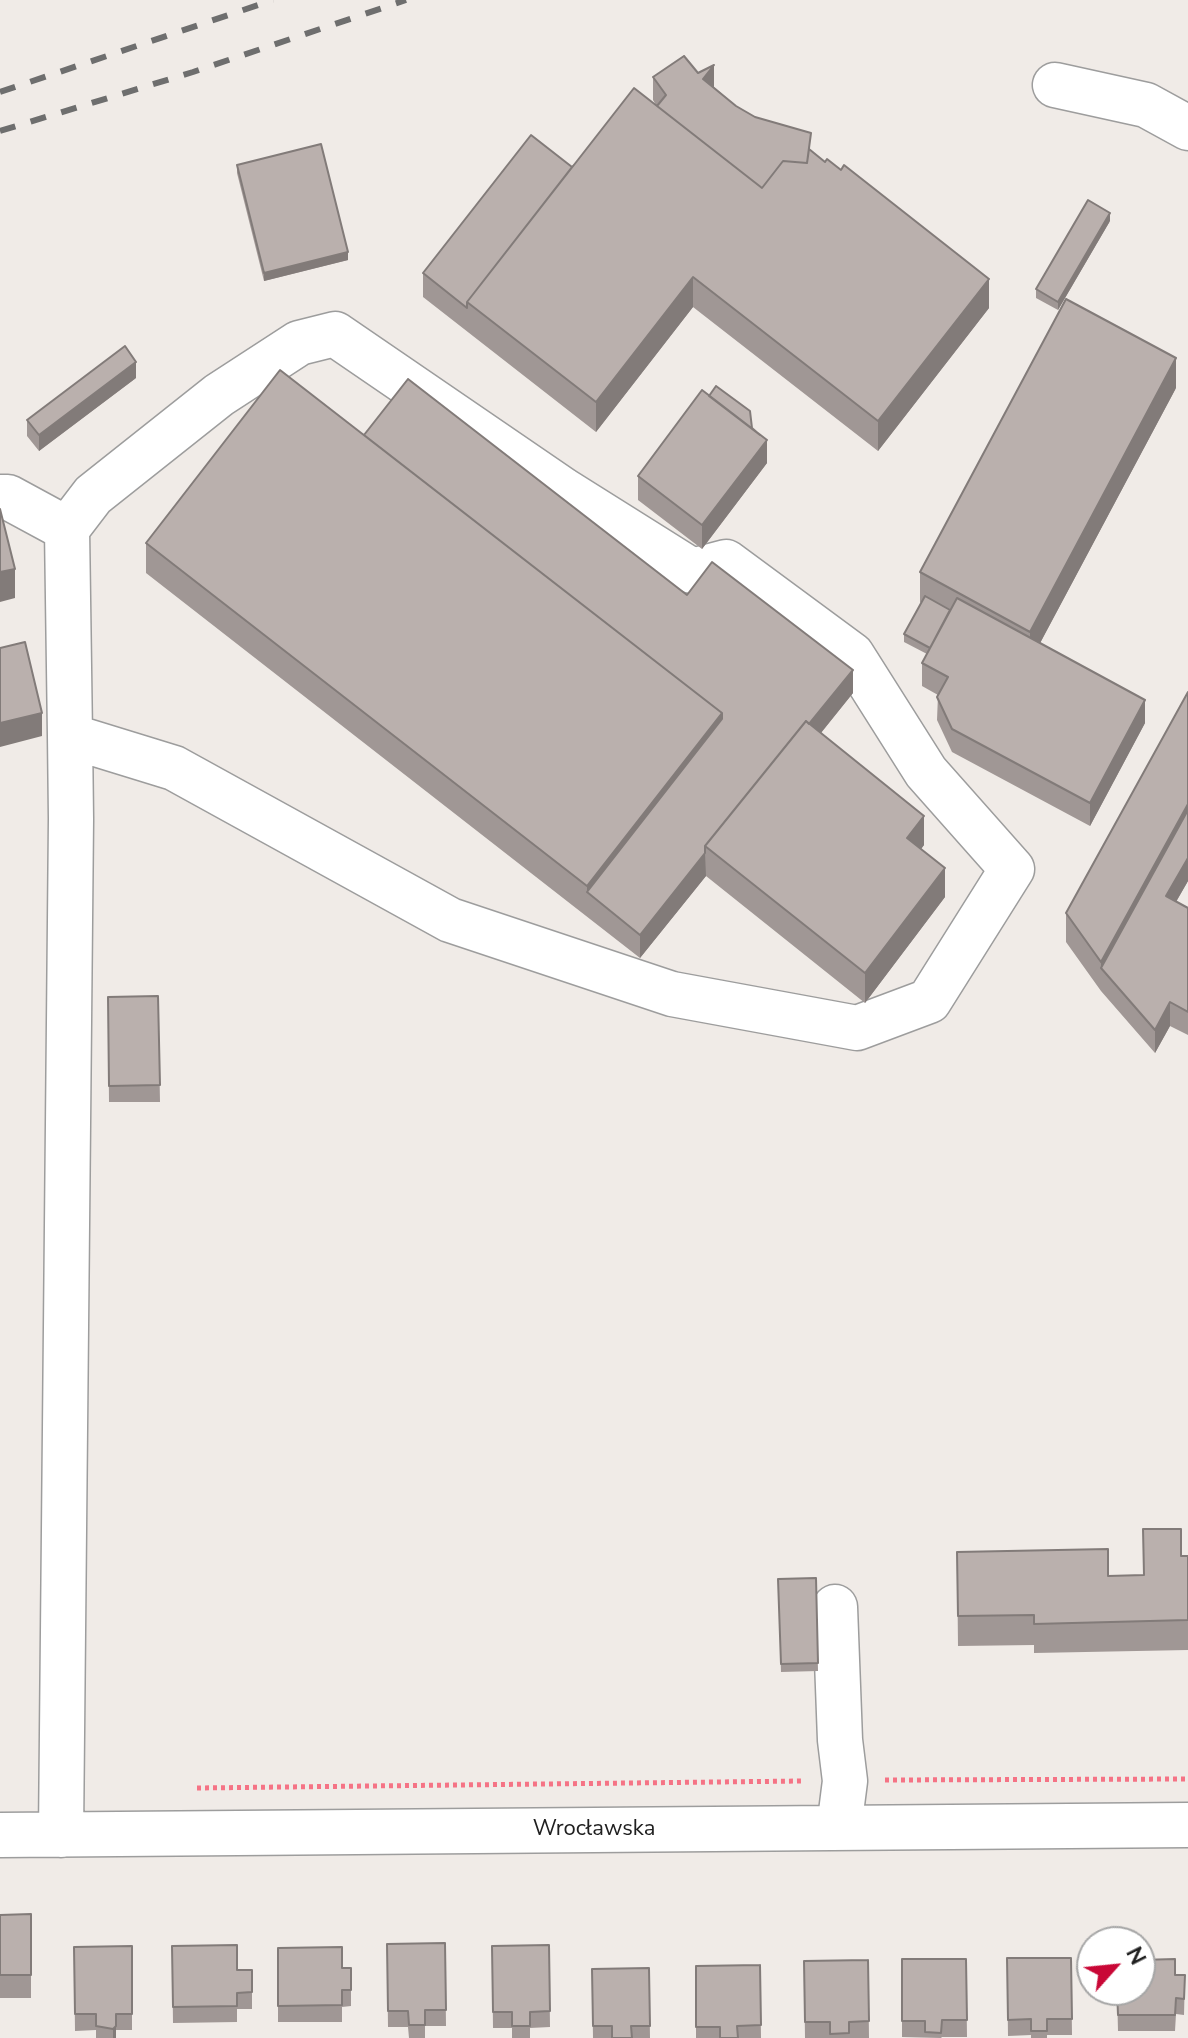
<!DOCTYPE html>
<meta charset="utf-8">
<style>
body{margin:0}
#map{position:relative;width:1188px;height:2038px;overflow:hidden;background:#f0ebe7;font-family:"Nunito Sans",sans-serif}
canvas{display:block}
.north{position:absolute;left:1076px;top:1926px;width:80px;height:80px;box-sizing:border-box;background:#fff;border:2px solid #a6a6a6;border-radius:50%;rotate:63deg;font-size:22px;font-weight:700;line-height:32px;text-align:center;color:#202020}
.north::after{content:'';display:block;margin:auto;width:28px;height:36px;background:#c90736;clip-path:polygon(50% 0,100% 100%,50% 72%,0 100%)}
</style>
<div id="map">
<canvas width="1188" height="2038"></canvas>
<div class="north">N</div>
</div>
<script>
const c = document.querySelector('canvas').getContext('2d');
c.lineJoin = 'round';
const shape = rows => new Path2D(rows.map(r => 'M' + r).join(''));
function trace(path, color, width, dash) { c.strokeStyle = color; c.lineWidth = width; c.lineCap = dash ? 'butt' : 'round'; c.setLineDash(dash || []); c.stroke(path); }
function fillPath(path, color) { c.fillStyle = color; c.fill(path, 'evenodd'); }
function write(font, color, halo, rows, align = 'center') {
  c.font = font + ' "Nunito Sans",sans-serif'; c.lineWidth = 7; c.setLineDash([]); c.textBaseline = 'middle'; c.strokeStyle = halo; c.fillStyle = color; for (const [text, x, y, turn = 0] of rows) {
    c.save(); c.translate(x, y); c.rotate((+turn || 0) * Math.PI / 180); c.textAlign = isNaN(turn) ? turn : align; if (halo) c.strokeText(text, 0, 0); c.fillText(text, 0, 0); c.restore();
  }
}
const path = shape([
 [885,1780,1188,1779],
 [197,1788,803,1781]
]);
const minor = shape([
 [1055,85,1146,105,1188,128],
 [0,497,8,497,67,529],
 [835,1607,840,1740,845,1781,839,1828],
 [0,1835,1188,1825],
 [61,1835,71,819,70,736,67,529,93,495,219,395,299,343,335,334,563,490,692,571,726,562,852,655,926,772,1012,869,929,1001,857,1028,672,994,450,920,174,768,70,736]
]);
const rail = shape([
 [0,92,273,0],
 [0,131,193,72,406,0]
]);
const wall = shape([
 [698,73,736,106,811,151,989,308,878,451,693,307,596,432,423,297,423,273,656,105,653,100,653,77],
 [237,165,348,260,264,281,237,173],
 [1110,221,1058,310,1036,298,1036,289],
 [136,378,39,451,27,436,27,420],
 [1176,388,1040,643,1145,723,1090,826,952,752,937,720,938,695,922,686,922,663,927,654,904,642,904,634,921,603,920,602,920,572],
 [752,428,767,463,702,549,638,500,638,476],
 [364,435,687,595,853,693,821,733,924,845,921,849,945,897,865,1003,706,876,640,958,146,573,146,543],
 [1188,692,1188,881,1176,902,1188,908,1188,1035,1170,1026,1155,1053,1101,991,1066,942,1066,913],
 [158,996,160,1102,109,1102,108,997],
 [1143,1529,1181,1556,1188,1556,1188,1650,1034,1653,1034,1645,958,1646,957,1552,1108,1576,1143,1575],
 [816,1578,818,1671,781,1672,778,1579],
 [31,1914,31,1998,0,1998,0,1915],
 [445,1943,446,2026,425,2026,425,2038,409,2038,408,2027,388,2027,387,1944],
 [549,1945,550,2027,530,2028,530,2038,512,2038,512,2028,493,2028,492,1946],
 [132,1946,132,2030,116,2030,116,2038,96,2038,96,2030,75,2031,74,1947],
 [172,1946,237,1970,252,1970,252,2009,237,2009,237,2022,173,2023],
 [278,1948,351,1990,351,2006,342,2007,342,2022,278,2022],
 [1007,1958,1071,1958,1072,2035,1047,2035,1047,2038,1031,2038,1031,2035,1008,2036],
 [902,1959,966,1959,967,2037,942,2037,941,2038,902,2037],
 [868,1960,869,2038,805,2038,804,1961],
 [760,1965,761,2038,696,2038,696,1966],
 [649,1968,650,2038,593,2038,592,1969],
 [1175,1975,1185,1975,1184,2015,1176,2014,1175,2031,1118,2031,1117,1990]
]);
const shadedWall = shape([
 [714,65,714,89,703,79],
 [1110,213,1110,221,1058,310,1058,302],
 [348,252,348,260,264,281,264,273],
 [693,277,693,307,596,432,596,402],
 [989,279,989,308,878,451,878,421],
 [1176,358,1176,388,1030,662,1030,632],
 [136,362,136,378,39,451,39,435],
 [767,440,767,463,702,549,702,525],
 [15,569,15,598,0,602,0,572],
 [853,670,853,693,720,858,709,849],
 [1145,700,1145,723,1090,826,1090,803],
 [42,713,42,736,0,747,0,723],
 [722,713,722,743,587,892,587,886],
 [1188,804,1188,833,1101,968,1101,962],
 [924,816,924,845,907,868,907,838],
 [705,853,706,876,640,958,640,935],
 [1188,858,1188,881,1166,919,1166,896],
 [945,868,945,897,865,1003,865,973],
 [1170,1002,1170,1026,1155,1053,1155,1030],
 [116,2014,116,2038,113,2038,113,2029]
]);
const building = shape([
 [684,56,698,73,714,65,703,79,736,106,755,117,811,133,807,163,783,161,762,188,657,106,666,95,653,77,684,56],
 [634,88,762,188,783,161,807,163,809,149,825,162,827,159,841,170,844,165,989,279,878,421,693,277,596,402,467,302,634,88],
 [531,135,572,167,467,302,467,308,423,273,531,135],
 [321,144,348,252,264,273,237,165,321,144],
 [1088,200,1110,213,1058,302,1036,289,1088,200],
 [1066,299,1176,358,1030,632,920,572,1066,299],
 [125,346,136,362,39,435,27,420,125,346],
 [280,370,722,713,587,886,146,543,280,370],
 [408,379,687,595,712,562,853,670,809,724,806,721,705,846,705,853,640,935,587,892,722,719,722,713,364,435,408,379],
 [716,386,750,411,752,428,760,435,709,396,716,386],
 [702,390,767,440,702,525,638,476,702,390],
 [0,509,15,569,0,572,0,509],
 [925,596,950,610,930,648,904,634,925,596],
 [957,598,1145,700,1090,803,952,729,937,697,948,677,922,663,957,598],
 [25,642,42,713,0,723,0,648,25,642],
 [1188,692,1188,804,1101,962,1066,913,1188,692],
 [806,721,924,816,907,838,945,868,865,973,705,846,806,721],
 [1188,810,1188,858,1166,896,1188,908,1188,1012,1170,1002,1155,1030,1101,968,1188,810],
 [158,996,160,1085,109,1086,108,997,158,996],
 [1143,1529,1181,1529,1181,1556,1188,1556,1188,1620,1034,1624,1034,1615,958,1616,957,1552,1108,1549,1108,1576,1144,1575,1143,1529],
 [816,1578,818,1663,781,1664,778,1579,816,1578],
 [31,1914,31,1975,0,1975,0,1915,31,1914],
 [445,1943,446,2010,425,2010,425,2025,409,2025,408,2011,388,2011,387,1944,445,1943],
 [237,1945,237,1970,252,1970,252,1992,237,1993,237,2006,173,2007,172,1946,237,1945],
 [549,1945,550,2011,530,2012,530,2026,512,2026,512,2012,493,2012,492,1946,549,1945],
 [132,1946,132,2014,116,2014,116,2026,113,2029,96,2026,96,2014,75,2014,74,1947,132,1946],
 [342,1947,342,1968,351,1968,351,1990,342,1990,342,2005,278,2006,278,1948,342,1947],
 [1007,1958,1071,1958,1072,2019,1047,2019,1047,2031,1031,2031,1031,2019,1008,2020,1007,1958],
 [902,1959,966,1959,967,2020,942,2020,941,2033,925,2032,925,2021,902,2021,902,1959],
 [1175,1959,1175,1975,1185,1975,1184,1999,1176,1998,1175,2015,1118,2015,1117,1990,1140,1990,1140,1960,1175,1959],
 [868,1960,869,2021,849,2022,849,2033,830,2034,830,2022,805,2022,804,1961,868,1960],
 [760,1965,761,2025,737,2026,738,2038,720,2038,720,2027,696,2027,696,1966,760,1965],
 [649,1968,650,2026,631,2026,632,2038,612,2038,612,2026,593,2026,592,1969,649,1968]
]);
const streetNames = [
 ["Wrocławska",594,1830]
];
trace(minor, '#9d9d9d', 47);
trace(path, '#f57385', 5, [4, 4]);
trace(minor, '#fff', 44);
trace(rail, '#6e6e6e', 6, [16, 16]);
fillPath(wall, '#a09795');
fillPath(shadedWall, '#827b79');
fillPath(building, '#bab0ad');
trace(building, '#827b79', 2);
write('22px', '#202020', '#fff', streetNames);
</script>
